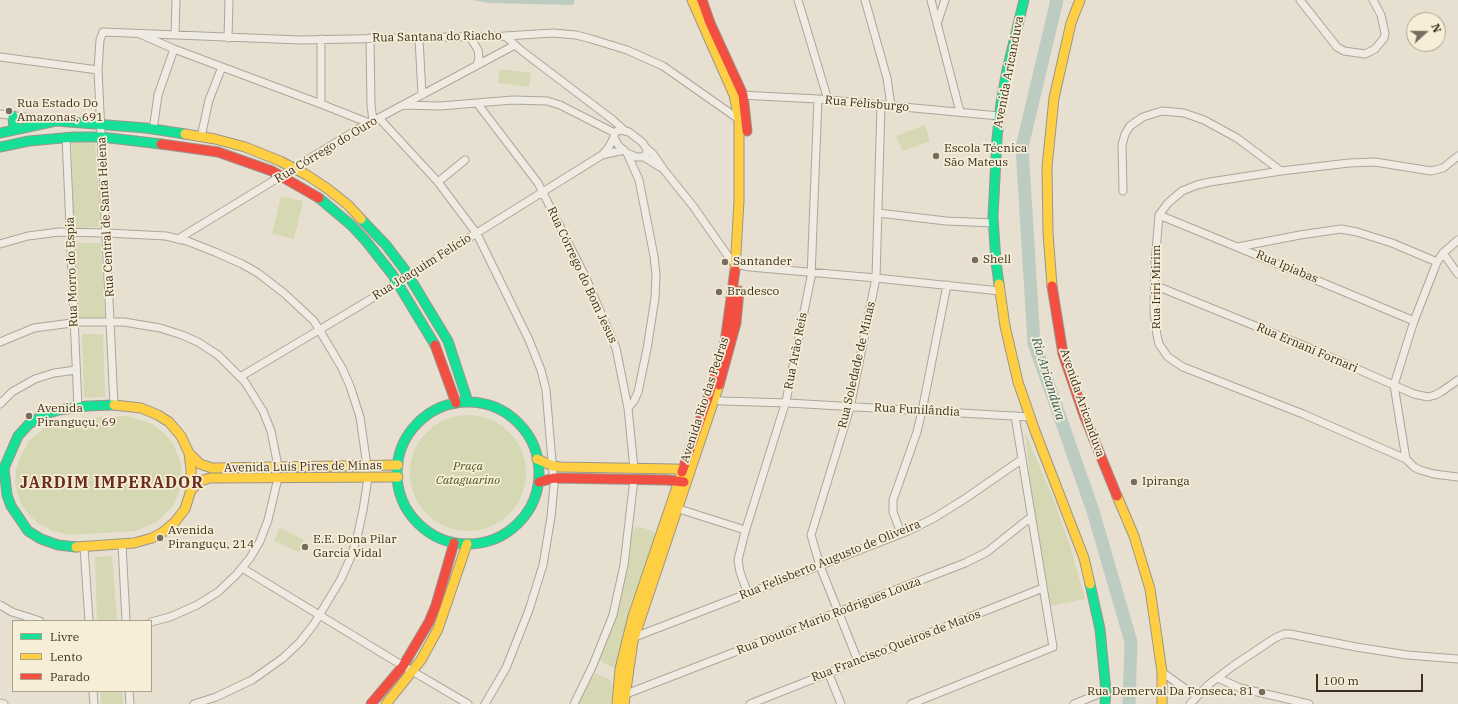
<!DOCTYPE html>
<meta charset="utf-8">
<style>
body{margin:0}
#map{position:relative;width:1458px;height:704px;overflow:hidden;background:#e7e0d1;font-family:"IBM Plex Serif",serif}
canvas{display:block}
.legend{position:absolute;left:12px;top:620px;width:140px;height:72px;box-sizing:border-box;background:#f7eed8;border:1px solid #ada18e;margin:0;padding:5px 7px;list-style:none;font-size:12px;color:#3d2e20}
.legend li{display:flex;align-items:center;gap:8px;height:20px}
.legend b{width:20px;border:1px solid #ada18e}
.north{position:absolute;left:1406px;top:12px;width:40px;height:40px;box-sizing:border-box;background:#f7eed8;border:1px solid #ada18e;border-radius:50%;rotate:69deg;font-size:11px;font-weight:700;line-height:16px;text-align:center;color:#3d2e20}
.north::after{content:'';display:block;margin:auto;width:14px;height:18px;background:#786c5e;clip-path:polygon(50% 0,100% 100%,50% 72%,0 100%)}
.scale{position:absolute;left:1316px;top:674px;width:107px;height:18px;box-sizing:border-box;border:2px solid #3d2e20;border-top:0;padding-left:5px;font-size:12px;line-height:14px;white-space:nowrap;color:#3d2e20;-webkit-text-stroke:3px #f7eed8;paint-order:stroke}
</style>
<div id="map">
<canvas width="1458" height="704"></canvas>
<ul class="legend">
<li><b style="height:5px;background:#16e098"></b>Livre</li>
<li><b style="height:5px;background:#ffcf43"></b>Lento</li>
<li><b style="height:5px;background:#f24e42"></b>Parado</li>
</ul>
<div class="north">N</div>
<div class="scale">100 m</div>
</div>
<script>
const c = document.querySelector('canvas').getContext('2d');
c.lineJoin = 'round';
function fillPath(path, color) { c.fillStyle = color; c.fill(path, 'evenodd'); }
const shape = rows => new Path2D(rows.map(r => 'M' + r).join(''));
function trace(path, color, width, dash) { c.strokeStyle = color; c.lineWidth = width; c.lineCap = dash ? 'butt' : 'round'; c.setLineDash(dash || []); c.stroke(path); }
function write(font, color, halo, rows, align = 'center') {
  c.font = font + ' "IBM Plex Serif",serif'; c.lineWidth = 3.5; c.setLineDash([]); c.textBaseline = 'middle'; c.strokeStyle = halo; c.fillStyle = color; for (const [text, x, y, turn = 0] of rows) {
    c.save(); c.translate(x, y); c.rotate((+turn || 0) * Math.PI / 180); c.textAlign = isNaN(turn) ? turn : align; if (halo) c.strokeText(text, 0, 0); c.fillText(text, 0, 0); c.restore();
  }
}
const green = shape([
 [500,69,531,73,529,87,498,83],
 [925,125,930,141,902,151,896,136],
 [72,143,95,143,101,227,73,228],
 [281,196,303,201,294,239,272,234],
 [76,243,101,243,105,318,79,318],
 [82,334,103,334,105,397,84,398],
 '410 473a58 58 0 1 1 116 0a58 58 0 1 1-116 0Z',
 [120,416,132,417,152,424,165,434,173,444,180,460,182,477,180,489,173,506,157,522,136,531,69,535,53,531,39,524,29,515,21,504,17,492,15,481,16,469,20,457,29,441,44,428,58,422,68,420],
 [1025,432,1053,498,1070,545,1085,599,1051,606,1030,480],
 [635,527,644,528,654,532,655,537,630,606,615,668,605,664,598,659,628,564,632,534],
 [280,528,304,540,299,552,274,541],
 [112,556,117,621,97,621,95,557],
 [595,673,609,679,613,685,611,704,578,704,589,681],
 [100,691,122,691,123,704,101,704]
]);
const water = shape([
 [472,0,575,0,573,5,489,3]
]);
const river = shape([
 [1057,0,1022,147,1034,343,1093,511,1131,642,1129,704]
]);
const street = shape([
 [798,0,828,100],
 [865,0,887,78,891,106],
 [931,0,960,112],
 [1300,0,1337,47,1344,51,1365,54,1375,49,1384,38,1385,33,1381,15,1373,0],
 [937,24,945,0],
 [140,34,174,49,321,104,369,123],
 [175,35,176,0],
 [505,36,522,51,613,120,624,130],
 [470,37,478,50,479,58,477,65],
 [228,38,229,0],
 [370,38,371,105,373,121],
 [419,38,422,95],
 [321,39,321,104],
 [0,57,98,70],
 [740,95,818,99,999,116],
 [477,103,538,183,585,276,616,348,628,408,634,469],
 [403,105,440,106,513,100,547,101,560,105,615,133],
 [0,114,48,120],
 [379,118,438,182,477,234,529,340,541,370,546,390,554,485,551,517,543,565,529,610,506,668,485,704],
 [153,130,158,95,174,49],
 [620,130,629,132,642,142,647,149,646,155,642,157,636,157,627,153,618,145,614,137,614,135,617,131,620,130],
 [66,137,78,407],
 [201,137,209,100,222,67],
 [647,149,653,154,664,170,693,206,728,256,735,264,750,267,876,278,1000,291],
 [627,153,639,180,654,256,656,275,655,298,647,349,638,392,634,401,628,408],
 [602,155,624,150],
 [1458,156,1443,168,1431,171,1375,162,1349,163,1281,171,1210,182,1197,185,1182,191,1168,203,1159,215,1155,263,1154,312,1157,335,1159,344,1168,357,1183,367,1303,414,1406,459,1414,467,1420,470,1434,474,1458,477],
 [644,157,660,167],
 [438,182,465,160],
 [1123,191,1122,145,1125,134,1130,126,1143,117,1162,111,1184,113,1204,120,1237,138,1281,171],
 [878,213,946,221,994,223],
 [1159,215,1237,247,1414,321],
 [178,239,358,129,515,45],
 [0,244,28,236,59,232,107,233,166,236,187,241,215,252,242,264,258,273,285,294,314,321,342,368,350,386,360,417,367,466],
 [1238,247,1300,235,1341,229,1357,232,1392,243,1437,262],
 [1443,253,1458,274],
 [1154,285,1307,347,1414,394,1428,397,1435,395,1441,392,1458,380],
 [0,342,34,328,79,322,124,322,160,328,182,335,198,342,218,355,245,382,263,411,271,431,278,466],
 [240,377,366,302,602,155,609,147,614,137],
 [712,400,723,401,788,403,1030,417],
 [0,404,12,392,35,379,54,373,76,370],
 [114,405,98,70,100,40,103,32,300,40,505,36,553,33,576,35,588,38,627,50,663,66,740,120],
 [1406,459,1394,385,1414,321,1437,262,1443,253,1458,240],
 [679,509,745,530],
 [901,533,893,512,893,500,917,432,922,411,947,285],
 [122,544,126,621],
 [84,547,89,621],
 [242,568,395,661,468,704],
 [748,594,740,572,738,560,745,532,786,401,811,277,818,99],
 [0,605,12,612,40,621],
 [151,622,170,617,197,605,218,592,237,574,250,558,260,541,268,520,278,478],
 [632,638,793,576,908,531,934,518,966,498,1021,460],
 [858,661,820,566,811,535,850,408,876,278,881,105],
 [828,672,841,704],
 [1162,672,1187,690,1198,695],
 [1218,678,1240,688,1309,704],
 [93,691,94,704],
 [129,691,130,704],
 [621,696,965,563,987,552,1031,517],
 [0,703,4,704],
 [194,704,216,697,252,680,283,658,300,642,314,624,341,579,350,559,357,538,363,510,368,478],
 [574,704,593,665,613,615,624,565,634,479],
 [750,704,1043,588],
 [911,704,1053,647,1015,416],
 [1074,704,1106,691],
 [1190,704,1208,685,1233,666,1275,638,1284,634,1290,634,1356,647,1407,655,1458,659]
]);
const fast = shape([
 [13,116,14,130],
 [0,133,56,121,146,128,185,134],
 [0,147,29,141,74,137,101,137,161,144],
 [319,198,351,225,366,241,392,274,435,345],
 [361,219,386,245,405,270,448,341,468,402],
 [999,284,996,262,993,217,997,138,1001,103,1007,70,1024,0],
 '397 473a71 71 0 1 1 142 0a71 71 0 1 1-142 0Z',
 [76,547,58,545,41,539,28,531,11,506,7,495,4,468,18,436,29,424,45,414,59,410,87,406,114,405],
 [1090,584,1100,629,1106,691,1105,704]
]);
const slow = shape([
 [692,0,734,95,739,119,739,201,735,270],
 [185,134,215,139,245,147,280,161,307,175,328,189,348,205,361,219],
 [999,284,1005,326,1018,382,1035,431,1084,558,1090,584],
 [1052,286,1048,233,1047,167,1054,98,1071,23,1080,0],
 [189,453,200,464,212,468,398,465],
 [537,459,553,466,561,467,675,469,687,471],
 [191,490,200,481,210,478,398,477],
 [1117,496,1134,536,1150,589,1162,672,1162,704],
 [76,547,134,543,152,538,163,532,175,522,185,509,191,490,191,469,189,453,181,436,169,422,158,415,141,408,114,405],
 [386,704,421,660,438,629,467,544],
 [617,704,620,669,633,616,682,472],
 [624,704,633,641,719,385]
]);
const jam = shape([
 [702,0,710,23,743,95,747,131],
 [161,144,218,152,272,171,319,198],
 [1052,286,1063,354,1084,415,1117,496],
 [435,345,456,403],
 [719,385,736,323,739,291],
 [682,472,708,398,725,342,735,270],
 [539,482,554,478,667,480,684,482],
 [371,704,403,666,429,622,436,605,454,543]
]);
const markers = [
 [9,111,4,"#786c5e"],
 [936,156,4,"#786c5e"],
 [975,260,4,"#786c5e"],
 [725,262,4,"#786c5e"],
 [719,292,4,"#786c5e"],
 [29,416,4,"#786c5e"],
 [1134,482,4,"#786c5e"],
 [160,538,4,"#786c5e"],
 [305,547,4,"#786c5e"],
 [1262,692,4,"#786c5e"]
];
const streetNames = [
 ["Rua Santana do Riacho",437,37,-1],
 ["Avenida Aricanduva",1009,72,-79],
 ["Rua Felisburgo",867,104,5],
 ["Rua Córrego do Ouro",326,150,-31],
 ["Rua Central de Santa Helena",106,217,-93],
 ["Rua Joaquim Felício",422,267,-32],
 ["Rua Ipiabas",1287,267,23],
 ["Rua Morro do Espia",72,272,-92],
 ["Rua Córrego do Bom Jesus",582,275,65],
 ["Rua Iriri Mirim",1157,287,-90],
 ["Rua Ernani Fornari",1307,348,23],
 ["Rua Arão Reis",796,351,-79],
 ["Rua Soledade de Minas",857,365,-77],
 ["Avenida Rio das Pedras",705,400,-72],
 ["Avenida Aricanduva",1082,403,71],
 ["Rua Funilândia",917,410,3],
 ["Avenida Luís Pires de Minas",303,467,-1],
 ["Rua Felisberto Augusto de Oliveira",830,560,-22],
 ["Rua Doutor Mario Rodrigues Louza",829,616,-21],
 ["Rua Francisco Queiros de Matos",896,646,-21]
];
const poiNames = [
 ["Rua Estado Do",17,104],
 ["Amazonas, 691",17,118],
 ["Escola Técnica",944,149],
 ["São Mateus",944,163],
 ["Shell",983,260],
 ["Santander",733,262],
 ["Bradesco",727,292],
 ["Avenida",37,409],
 ["Piranguçu, 69",37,423],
 ["Ipiranga",1142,482],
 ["Avenida",168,531],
 ["Piranguçu, 214",168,545],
 ["E.E. Dona Pilar",313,540],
 ["Garcia Vidal",313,554],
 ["Rua Demerval Da Fonseca, 81",1254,692,"right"]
];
const parkNames = [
 ["Praça",468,467],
 ["Cataguarino",468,481]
];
const waterNames = [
 ["Rio Aricanduva",1048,379,73]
];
const districtNames = [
 ["JARDIM IMPERADOR",112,483]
];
fillPath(green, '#d6d7b3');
fillPath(water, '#bcccc2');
trace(river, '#bcccc2', 13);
trace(street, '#ada599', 9);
trace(fast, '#9c958a', 11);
trace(slow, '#9c958a', 11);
trace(jam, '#9c958a', 11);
trace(street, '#efebe3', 7);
trace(fast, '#16e098', 9);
trace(slow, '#ffcf43', 9);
trace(jam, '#f24e42', 9);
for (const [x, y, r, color] of markers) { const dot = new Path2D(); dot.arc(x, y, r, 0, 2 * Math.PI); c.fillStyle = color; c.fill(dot); trace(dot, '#f7eed8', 1.5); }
write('12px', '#3d2e20', '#f7eed8', streetNames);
write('12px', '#3d2e20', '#f7eed8', poiNames, 'left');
write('italic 12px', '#4d5a26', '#f7eed8', parkNames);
write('italic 13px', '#2f5d5a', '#f7eed8', waterNames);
c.letterSpacing = '1px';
write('bold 16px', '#6b2e1e', '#f7eed8', districtNames);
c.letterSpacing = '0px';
</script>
